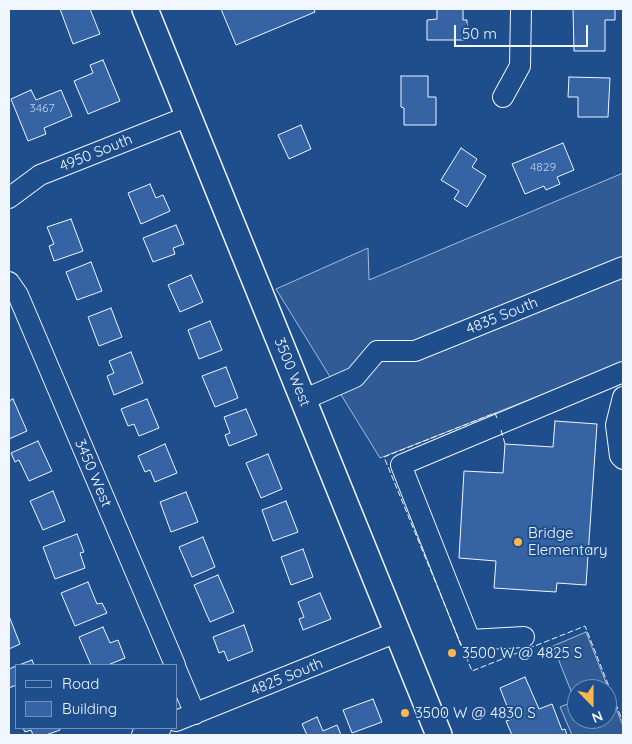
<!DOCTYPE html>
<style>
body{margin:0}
#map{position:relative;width:632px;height:744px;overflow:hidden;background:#1f4e8c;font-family:Quicksand,sans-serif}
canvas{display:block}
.frame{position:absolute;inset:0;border:10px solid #f2f6ff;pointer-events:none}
.legend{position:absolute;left:15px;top:664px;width:162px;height:65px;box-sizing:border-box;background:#1f4e8c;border:1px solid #7391ba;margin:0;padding:6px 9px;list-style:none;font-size:15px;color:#f2f6ff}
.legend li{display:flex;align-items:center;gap:10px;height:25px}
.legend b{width:25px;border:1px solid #7391ba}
.north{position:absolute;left:567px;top:679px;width:50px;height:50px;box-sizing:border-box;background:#1f4e8c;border:1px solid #7391ba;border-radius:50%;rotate:158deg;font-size:14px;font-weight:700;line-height:20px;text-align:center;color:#f2f6ff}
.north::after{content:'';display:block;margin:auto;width:18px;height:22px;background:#ffb74d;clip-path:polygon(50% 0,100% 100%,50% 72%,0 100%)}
.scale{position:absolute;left:454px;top:25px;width:134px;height:22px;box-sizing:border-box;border:2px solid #f2f6ff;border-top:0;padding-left:6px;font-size:15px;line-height:18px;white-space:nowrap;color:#f2f6ff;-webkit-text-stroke:4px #1f4e8c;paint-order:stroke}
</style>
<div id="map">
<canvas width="632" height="744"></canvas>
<div class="frame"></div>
<ul class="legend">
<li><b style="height:6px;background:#1f4e8c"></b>Road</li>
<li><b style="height:14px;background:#3563a3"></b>Building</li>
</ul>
<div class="north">N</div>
<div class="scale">50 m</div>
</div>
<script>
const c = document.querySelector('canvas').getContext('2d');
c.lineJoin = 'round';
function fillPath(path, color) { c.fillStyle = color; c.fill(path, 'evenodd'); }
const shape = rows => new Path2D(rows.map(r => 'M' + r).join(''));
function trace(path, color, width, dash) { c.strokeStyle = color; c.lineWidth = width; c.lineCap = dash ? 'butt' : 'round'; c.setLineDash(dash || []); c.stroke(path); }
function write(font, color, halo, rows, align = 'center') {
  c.font = font + ' Quicksand,sans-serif'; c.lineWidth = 4; c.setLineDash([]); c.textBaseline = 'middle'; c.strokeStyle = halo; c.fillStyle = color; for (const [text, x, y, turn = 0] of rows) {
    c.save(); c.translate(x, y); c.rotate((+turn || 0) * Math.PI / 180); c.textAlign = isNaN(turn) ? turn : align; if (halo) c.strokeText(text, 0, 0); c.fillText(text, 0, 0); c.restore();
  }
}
const built = shape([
 [623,173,623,363,380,458,276,289,368,248,369,280,623,173],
 [586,632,623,726,623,735,572,735,560,707,575,701,553,646,586,632],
 [577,689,607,689,607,719,577,719,577,689]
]);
const building = shape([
 [60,9,90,9,100,34,73,44,60,9],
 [221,9,314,9,315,12,236,45,221,9],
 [437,9,463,9,463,20,467,20,467,40,427,40,427,20,437,19,437,9],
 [573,9,615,9,615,20,605,20,605,51,574,51,573,9],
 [103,60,120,101,88,114,74,81,93,73,90,65,103,60],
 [401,76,428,76,428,97,436,97,436,125,404,125,404,108,401,107,401,76],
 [569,77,610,78,608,117,578,117,578,97,568,97,569,77],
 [31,90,36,100,61,90,72,116,44,128,46,134,28,141,11,99,31,90],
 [301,125,311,149,289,159,278,135,301,125],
 [563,143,574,170,557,177,560,184,546,190,544,186,525,194,512,164,563,143],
 [461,148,477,159,472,167,486,176,467,207,454,199,459,191,441,180,461,148],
 [150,184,156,198,163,195,170,211,141,224,128,193,150,184],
 [71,219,83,251,54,261,49,246,54,244,47,227,71,219],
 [176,225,184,244,173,248,175,254,153,262,143,238,176,225],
 [91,262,102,291,77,300,66,272,91,262],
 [191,275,203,302,180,312,168,285,191,275],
 [111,308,122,337,99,346,88,317,111,308],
 [210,321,222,350,199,359,188,330,210,321],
 [131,352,143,383,114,395,107,376,114,373,109,361,131,352],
 [226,367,238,398,215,407,202,376,226,367],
 [13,399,27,431,9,439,9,401,13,399],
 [147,399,159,428,139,436,134,424,128,426,121,409,147,399],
 [246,409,257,435,229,446,225,435,230,433,224,417,246,409],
 [555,421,597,424,586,585,557,583,556,592,494,588,496,561,459,558,464,471,503,473,505,444,553,447,555,421],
 [38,441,52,471,29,481,19,460,15,462,11,453,38,441],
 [165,444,177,473,155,482,150,470,145,472,138,456,165,444],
 [268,454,282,489,261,498,246,463,268,454],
 [53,491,65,521,43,530,30,501,53,491],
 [186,492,198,522,171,532,160,502,186,492],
 [286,501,298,532,273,541,262,510,286,501],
 [77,534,84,552,80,553,85,568,55,579,43,547,77,534],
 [203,537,215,567,192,577,179,547,203,537],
 [303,549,313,577,291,585,281,557,303,549],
 [218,575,234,612,210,622,194,585,218,575],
 [88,582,97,604,102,603,107,613,75,626,61,593,88,582],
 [320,593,331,619,303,630,299,619,304,617,298,602,320,593],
 [9,616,20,644,9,649,9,616],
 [244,625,253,651,228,661,224,651,219,653,213,637,244,625],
 [103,627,110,643,118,640,125,658,108,665,91,665,79,637,103,627],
 [32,660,34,665,19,665,32,660],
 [16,666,16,685,9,688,9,669,16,666],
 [525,677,539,709,552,704,562,730,565,729,567,735,512,735,506,721,512,719,500,688,525,677],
 [373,699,382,722,352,733,343,710,373,699],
 [317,717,323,731,337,725,341,735,307,735,302,724,317,717],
 [23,728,59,728,60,730,46,735,33,735,31,730,25,732,23,728]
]);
const minor = shape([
 [503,97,520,66,521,9],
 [9,198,40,175,189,116],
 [9,282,18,295,175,665],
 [623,397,616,425,620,456,623,459],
 [303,400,355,377,377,351,415,351,623,267],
 [524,637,470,640,401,465,623,372],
 [176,669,195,714],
 [176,721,397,632],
 [142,735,161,728]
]);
const major = shape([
 [145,9,439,735]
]);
const fence = shape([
 [497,418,495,413,384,457,472,671,585,626,623,722],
 [501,430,505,444]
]);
const markers = [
 [518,542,5,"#ffb74d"],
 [452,653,5,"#ffb74d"],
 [405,713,5,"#ffb74d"]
];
const numberNames = [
 ["3467",42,108],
 ["4829",543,167]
];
const streetNames = [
 ["4950 South",96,153,-22],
 ["4835 South",502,316,-22],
 ["3500 West",292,372,68],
 ["3450 West",93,473,67],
 ["4825 South",287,677,-22]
];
const poiNames = [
 ["Bridge",528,533],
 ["Elementary",528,550],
 ["3500 W @ 4825 S",462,653],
 ["3500 W @ 4830 S",415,713]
];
fillPath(built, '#305b95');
trace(built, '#a8bbd7', 1);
fillPath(building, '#3563a3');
trace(building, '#f2f6ff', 1);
trace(minor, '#f2f6ff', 22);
trace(major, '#f2f6ff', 28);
trace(minor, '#1f4e8c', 20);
trace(major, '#1f4e8c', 25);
trace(fence, '#f2f6ff', 1, [6, 2.5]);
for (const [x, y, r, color] of markers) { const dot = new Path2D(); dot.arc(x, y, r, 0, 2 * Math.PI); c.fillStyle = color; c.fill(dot); trace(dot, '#1f4e8c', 2); }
write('12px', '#c3d1e8', null, numberNames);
write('15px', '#f2f6ff', '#1f4e8c', streetNames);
write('15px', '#f2f6ff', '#1f4e8c', poiNames, 'left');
</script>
